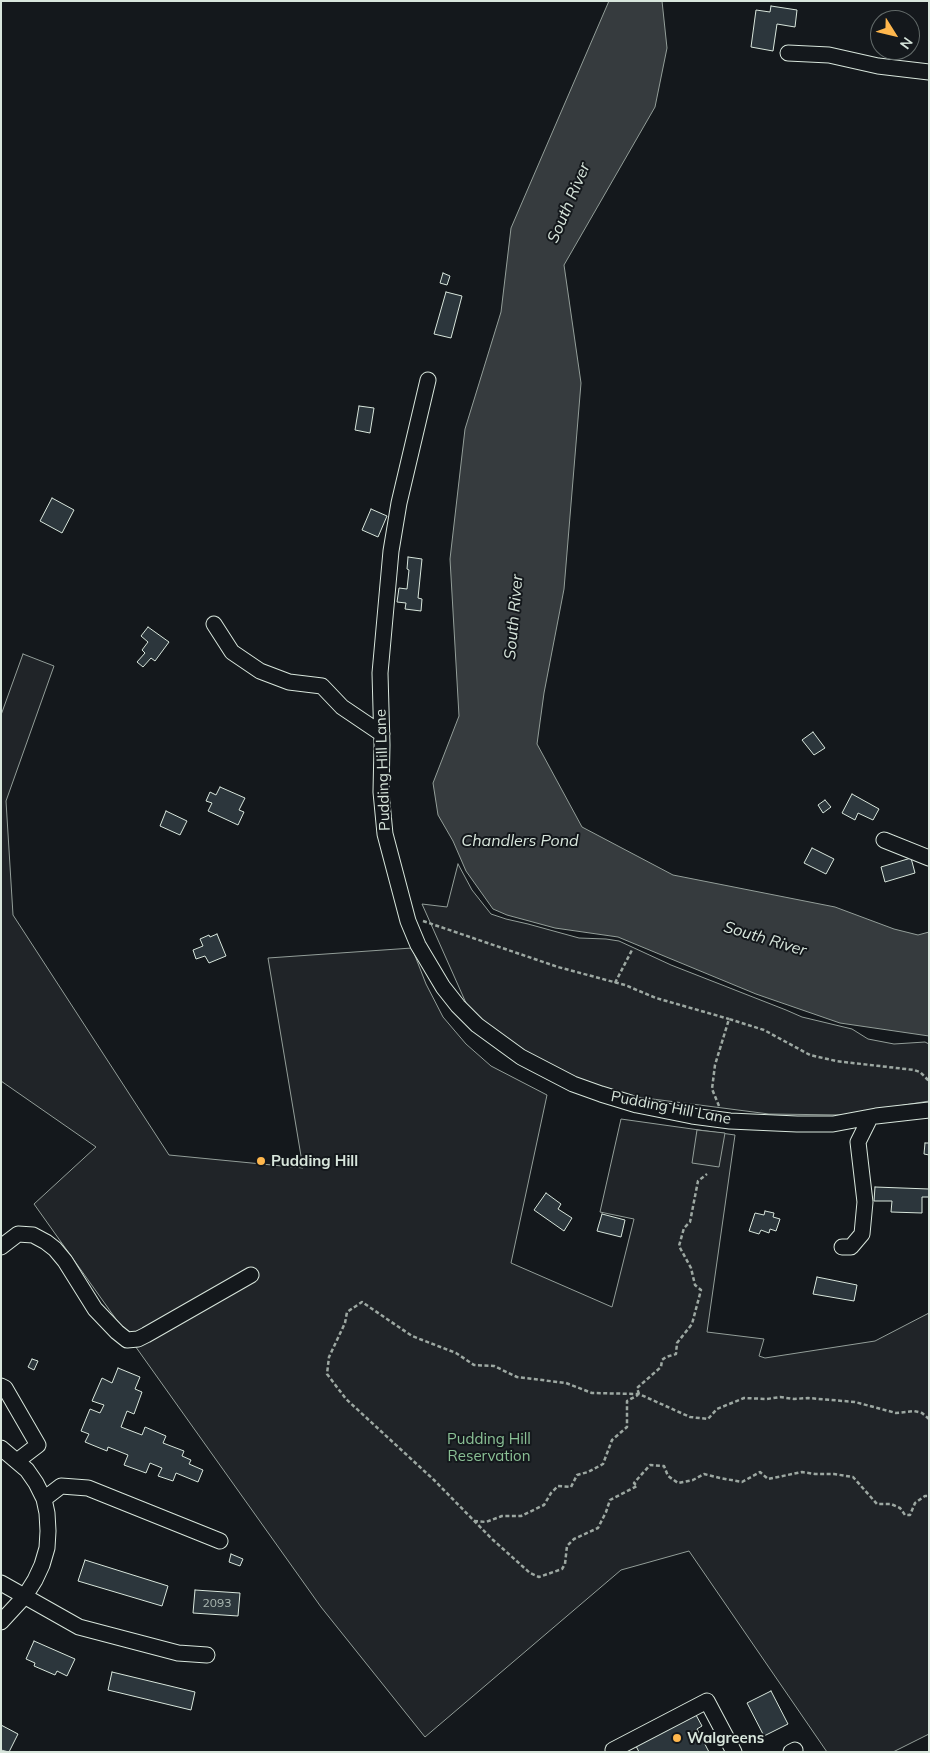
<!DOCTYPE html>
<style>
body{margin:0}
#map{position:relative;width:930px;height:1753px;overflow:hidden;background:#14181c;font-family:Mulish,sans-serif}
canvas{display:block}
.frame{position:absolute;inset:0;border:2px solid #d8e6dc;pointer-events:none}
.north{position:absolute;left:870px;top:10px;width:50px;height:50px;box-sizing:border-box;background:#14181c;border:1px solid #626a69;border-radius:50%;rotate:126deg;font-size:14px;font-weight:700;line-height:20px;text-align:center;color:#d8e6dc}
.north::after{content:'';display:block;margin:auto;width:18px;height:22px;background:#ffb74d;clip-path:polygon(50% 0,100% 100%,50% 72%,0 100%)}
</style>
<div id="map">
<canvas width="930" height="1753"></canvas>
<div class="frame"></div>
<div class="north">N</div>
</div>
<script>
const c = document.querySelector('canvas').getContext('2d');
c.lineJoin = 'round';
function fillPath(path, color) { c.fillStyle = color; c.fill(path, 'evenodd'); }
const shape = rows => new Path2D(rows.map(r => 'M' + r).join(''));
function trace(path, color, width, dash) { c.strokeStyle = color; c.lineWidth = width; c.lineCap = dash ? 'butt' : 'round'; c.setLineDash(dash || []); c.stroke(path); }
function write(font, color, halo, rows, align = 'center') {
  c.font = font + ' Mulish,sans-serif'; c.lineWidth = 4; c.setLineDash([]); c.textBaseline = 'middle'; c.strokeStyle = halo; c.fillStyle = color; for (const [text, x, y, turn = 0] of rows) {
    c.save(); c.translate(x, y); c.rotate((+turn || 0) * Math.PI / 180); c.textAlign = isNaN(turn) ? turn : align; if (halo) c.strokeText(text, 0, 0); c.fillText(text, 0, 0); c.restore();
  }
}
const green = shape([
 [23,654,54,666,6,801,13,915,169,1155,303,1168,268,958,412,948,426,984,443,1017,466,1044,491,1066,547,1095,511,1263,612,1307,634,1219,600,1212,621,1119,735,1135,707,1332,764,1339,759,1356,765,1358,875,1341,929,1313,929,1734,893,1752,827,1752,689,1551,621,1570,425,1737,321,1607,34,1204,96,1147,1,1081,1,715,23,654],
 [458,864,472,890,491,914,506,919,528,924,579,938,606,939,619,941,671,965,786,1010,802,1017,852,1029,868,1039,894,1044,925,1042,929,1044,929,1101,843,1115,769,1114,614,1094,562,1077,510,1046,470,1012,422,904,447,907,458,864]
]);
const parking = shape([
 [697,1130,725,1133,719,1167,692,1163,697,1130]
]);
const water = shape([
 [609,1,662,1,667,48,655,107,564,265,581,383,564,589,544,693,537,744,582,827,673,875,835,907,894,929,918,935,929,932,929,1036,840,1023,756,994,618,937,555,928,507,915,493,909,466,871,453,841,438,815,433,783,459,716,450,559,465,429,501,312,511,228,609,1]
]);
const building = shape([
 [771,6,797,10,795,27,777,24,773,51,751,47,756,10,770,12,771,6],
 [443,273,450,276,447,285,440,283,443,273],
 [446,292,462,296,451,338,434,334,446,292],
 [359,406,374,408,370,433,355,430,359,406],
 [52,498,74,510,62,533,40,521,52,498],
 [371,509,387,516,378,537,362,530,371,509],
 [408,557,422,559,418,598,422,599,421,611,405,609,406,603,397,602,399,588,407,589,409,570,407,569,408,557],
 [148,627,169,642,155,661,151,658,143,667,137,662,145,653,142,650,148,642,141,636,148,627],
 [813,732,825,748,814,755,802,740,813,732],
 [220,787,245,798,239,810,244,812,238,825,208,811,212,803,206,801,210,792,216,795,220,787],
 [852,794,879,809,873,820,858,813,855,820,842,813,852,794],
 [825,800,831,807,823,813,818,805,825,800],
 [166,811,187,821,180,835,160,826,166,811],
 [812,848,834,859,826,874,804,863,812,848],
 [911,858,915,873,885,882,881,867,911,858],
 [217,934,226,956,209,963,205,956,196,959,193,950,203,946,200,939,209,935,210,937,217,934],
 [925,1143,929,1143,929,1155,924,1154,925,1143],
 [875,1187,929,1189,929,1197,922,1197,922,1213,891,1212,892,1201,874,1201,875,1187],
 [546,1193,561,1204,558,1209,572,1218,564,1231,534,1210,546,1193],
 [765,1211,774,1213,773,1217,780,1219,776,1231,770,1229,769,1233,761,1230,759,1234,749,1231,755,1213,764,1215,765,1211],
 [602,1214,625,1220,621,1237,597,1231,602,1214],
 [817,1277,857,1285,854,1301,813,1294,817,1277],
 [32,1359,38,1361,34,1370,28,1367,32,1359],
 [118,1368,140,1377,135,1389,142,1392,134,1414,127,1411,121,1427,142,1435,145,1427,166,1436,163,1443,184,1451,182,1456,191,1460,189,1464,203,1470,198,1482,176,1473,173,1481,158,1476,162,1468,150,1463,146,1473,124,1465,128,1455,108,1447,107,1451,85,1442,89,1434,81,1431,90,1409,100,1413,104,1405,92,1401,102,1378,112,1383,118,1368],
 [231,1554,243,1559,240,1566,229,1562,231,1554],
 [85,1560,168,1586,162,1606,78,1581,85,1560],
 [195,1590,240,1593,238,1616,193,1613,195,1590],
 [34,1641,75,1659,67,1676,57,1671,55,1675,34,1666,35,1663,26,1659,34,1641],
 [112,1672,195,1692,191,1710,108,1690,112,1672],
 [771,1691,788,1724,764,1736,747,1703,771,1691],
 [696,1715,702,1726,697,1729,709,1752,639,1752,636,1746,696,1715],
 [1,1725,18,1734,9,1752,1,1750,1,1725]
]);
const path = shape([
 [423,921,558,967,625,985,656,998,729,1019],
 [615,983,632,950],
 [719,1106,712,1089,715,1065,729,1019,764,1030,810,1055,836,1061,914,1070,920,1072,929,1081],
 [639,1394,637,1388,661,1367,662,1360,666,1357,676,1354,677,1343,692,1324,701,1290,695,1285,691,1268,679,1246,684,1228,690,1222,698,1181,707,1174],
 [929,1419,922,1413,914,1411,896,1413,855,1402,808,1398,794,1399,780,1397,767,1399,744,1398,717,1409,708,1419,690,1417,639,1394,592,1393,566,1383,517,1377,494,1366,474,1365,456,1353,412,1336,362,1302,347,1312,345,1323,329,1357,327,1374,346,1399,434,1480,492,1539,530,1573,539,1577,562,1569,565,1564,567,1546,574,1539,598,1528,606,1512,610,1500,637,1486,634,1483,650,1465,664,1466,668,1476,678,1483,693,1480,704,1474,720,1478,742,1482,760,1472,768,1479,802,1472,815,1474,834,1474,853,1477,877,1504,891,1504,900,1508,905,1515,910,1515,915,1503,925,1496,929,1496],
 [474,1521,486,1522,502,1516,521,1516,544,1505,551,1493,558,1486,571,1487,577,1475,588,1472,603,1464,612,1440,627,1427,627,1401,638,1395]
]);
const minor = shape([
 [788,53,829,55,878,66,929,72],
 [428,380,399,503,391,551,380,673,382,745,381,792,385,834,408,921,418,945,443,987,458,1006,477,1025,521,1057,573,1084,601,1094,637,1105,692,1116,730,1121,797,1124,833,1124,876,1116,929,1110],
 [214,624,232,652,260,671,289,682,322,686,342,707,382,734],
 [884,840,929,858],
 [1,1247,18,1234,33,1235,46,1242,55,1249,65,1261,95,1309,117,1332,127,1340,138,1339,146,1335,251,1275],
 [842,1247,851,1247,862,1234,865,1202,858,1142,870,1118],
 [1,1386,5,1388,38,1445,17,1461],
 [1,1448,27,1470,36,1483,44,1499,47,1513,48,1531,47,1548,42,1565,35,1580,25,1596,1,1622],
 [44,1499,61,1486,88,1488,220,1541],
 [1,1583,79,1627,178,1653,207,1655],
 [614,1752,613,1750,707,1701,734,1752],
 [791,1752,795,1750]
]);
const markers = [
 [261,1161,5,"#ffb74d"],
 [677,1738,5,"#ffb74d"]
];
const numberNames = [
 ["2093",217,1603]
];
const streetNames = [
 ["Pudding Hill Lane",383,770,-92],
 ["Pudding Hill Lane",671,1108,11]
];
const poiNames = [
 ["Pudding Hill",271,1161],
 ["Walgreens",687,1738]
];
const parkNames = [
 ["Pudding Hill",489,1439],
 ["Reservation",489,1456]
];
const waterNames = [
 ["South River",569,203,-67],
 ["South River",514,617,-85],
 ["Chandlers Pond",520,841],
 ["South River",765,939,17]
];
fillPath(green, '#202428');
trace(green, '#939e99', 1);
fillPath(parking, '#24282b');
trace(parking, '#939e99', 1);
fillPath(water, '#363b3e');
trace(water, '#939e99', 1);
fillPath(building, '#2c363c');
trace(building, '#d8e6dc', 1);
trace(minor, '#d8e6dc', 17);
trace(path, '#9da8a2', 2.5, [4, 2.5]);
trace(minor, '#14181c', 15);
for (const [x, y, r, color] of markers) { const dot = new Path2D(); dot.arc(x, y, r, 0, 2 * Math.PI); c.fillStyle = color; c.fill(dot); trace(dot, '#14181c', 2); }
write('12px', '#adbab4', null, numberNames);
write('15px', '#d8e6dc', '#14181c', streetNames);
write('bold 15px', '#d8e6dc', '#14181c', poiNames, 'left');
write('15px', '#8ac095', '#14181c', parkNames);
write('italic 16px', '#d8e6dc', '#14181c', waterNames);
</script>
